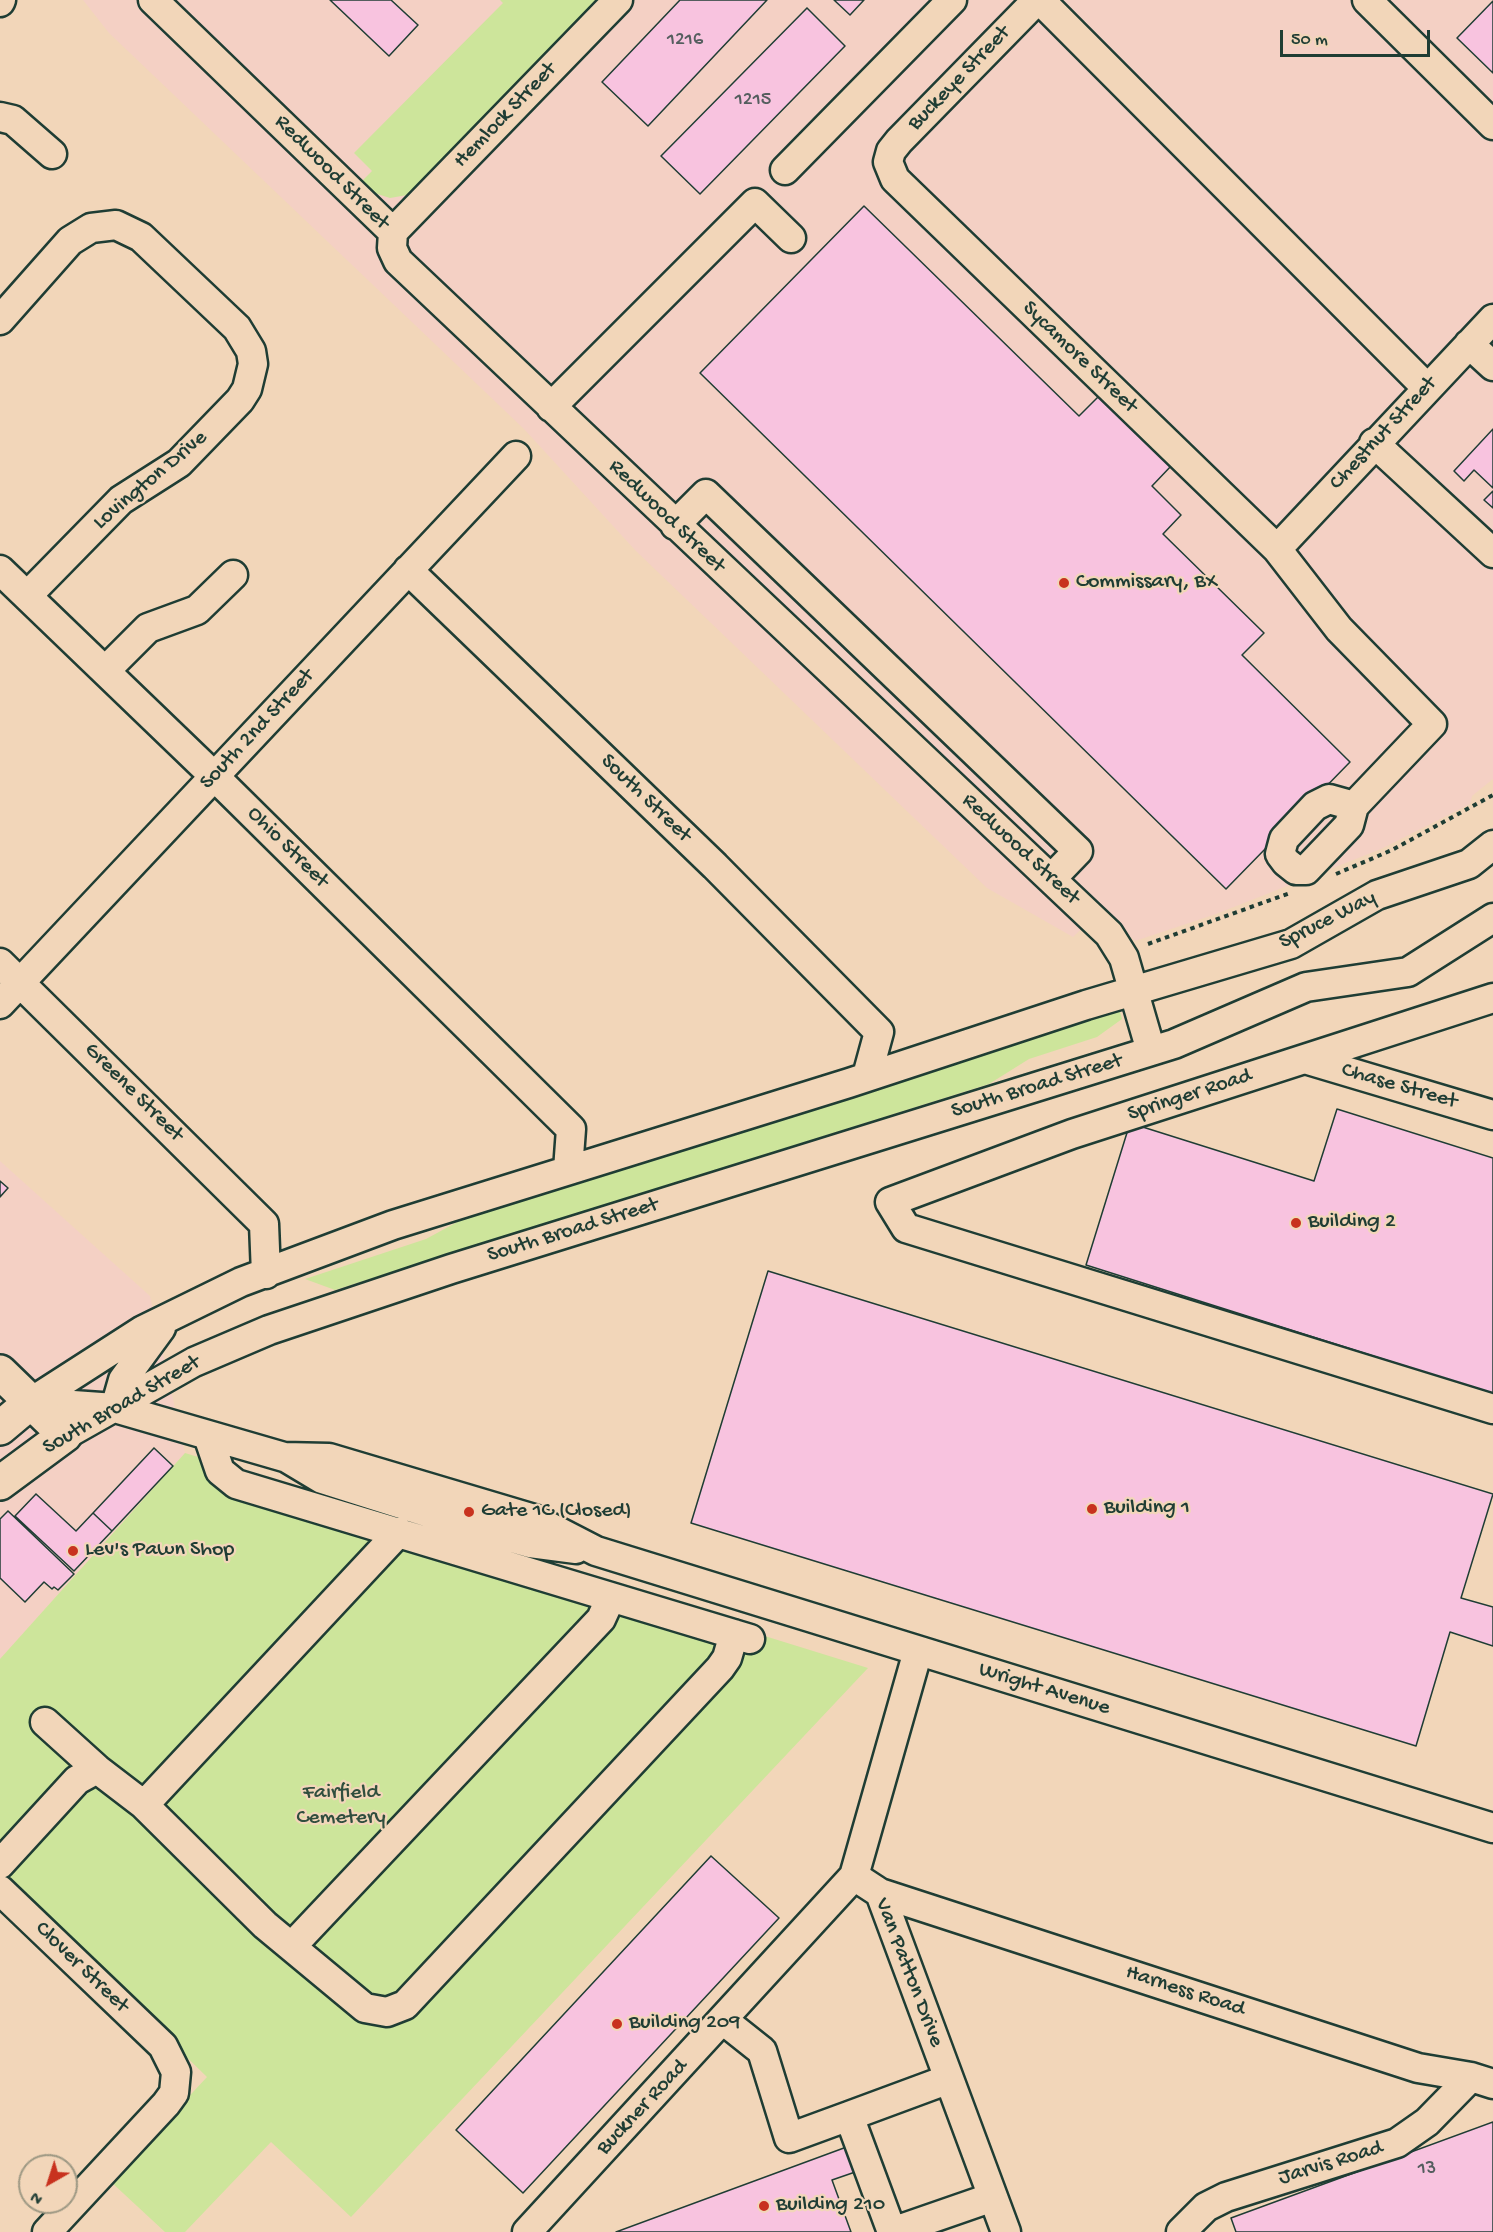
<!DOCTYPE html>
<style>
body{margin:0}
#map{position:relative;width:1493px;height:2232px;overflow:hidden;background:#f2d6b9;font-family:"Gochi Hand",sans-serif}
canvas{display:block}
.north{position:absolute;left:18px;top:2154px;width:60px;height:60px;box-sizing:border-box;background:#f2d6b9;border:2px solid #9e9984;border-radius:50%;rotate:219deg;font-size:16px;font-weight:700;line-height:24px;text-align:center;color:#1f3d34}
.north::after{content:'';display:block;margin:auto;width:21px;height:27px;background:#c8321e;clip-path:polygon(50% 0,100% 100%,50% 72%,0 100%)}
.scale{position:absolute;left:1280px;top:30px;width:150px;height:27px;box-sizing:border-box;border:3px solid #1f3d34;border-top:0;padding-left:8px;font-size:18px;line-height:21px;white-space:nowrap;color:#1f3d34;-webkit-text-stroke:4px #f2d6b9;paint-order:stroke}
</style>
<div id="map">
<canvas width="1493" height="2232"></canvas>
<div class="north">N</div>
<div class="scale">50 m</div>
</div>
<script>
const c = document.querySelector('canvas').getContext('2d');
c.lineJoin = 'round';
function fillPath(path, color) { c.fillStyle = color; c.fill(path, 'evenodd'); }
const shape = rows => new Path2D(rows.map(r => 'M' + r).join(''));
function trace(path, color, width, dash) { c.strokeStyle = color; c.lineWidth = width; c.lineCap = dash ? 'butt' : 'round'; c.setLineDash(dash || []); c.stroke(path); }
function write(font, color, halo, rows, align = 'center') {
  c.font = font + ' "Gochi Hand",sans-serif'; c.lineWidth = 4.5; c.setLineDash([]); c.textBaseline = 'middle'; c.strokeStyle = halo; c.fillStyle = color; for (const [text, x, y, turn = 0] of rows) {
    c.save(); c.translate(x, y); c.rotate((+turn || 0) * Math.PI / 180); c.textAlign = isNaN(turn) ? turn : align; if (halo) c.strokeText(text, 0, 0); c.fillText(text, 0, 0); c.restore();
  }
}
const built = shape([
 [83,0,1493,0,1493,779,1472,796,1470,804,1381,849,1216,914,1135,941,1102,909,1073,937,987,888,636,551,524,429,109,33],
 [0,1161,150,1296,185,1453,0,1659]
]);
const green = shape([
 [500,0,603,0,413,194,390,198,371,192,360,183,372,171,354,153,503,3],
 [1119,1008,1122,1019,1097,1037,1029,1059,989,1084,335,1290,305,1279,426,1239,472,1214],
 [185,1453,277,1481,277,1485,868,1668,351,2217,271,2142,185,2232,165,2232,110,2181,207,2077,0,1875,0,1659]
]);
const building = shape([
 [330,0,391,0,418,25,389,56,330,0],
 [680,0,767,0,648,126,602,82,680,0],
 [834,0,864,0,850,15,834,0],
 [1493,1,1493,73,1457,38,1493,1],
 [807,8,845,46,700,194,661,156,807,8],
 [864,206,1079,416,1100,395,1172,465,1152,486,1181,515,1163,534,1264,633,1242,655,1350,762,1226,889,700,373,864,206],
 [1493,429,1493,488,1474,470,1464,481,1454,471,1493,429],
 [1493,491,1493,508,1484,500,1493,491],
 [1337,1109,1493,1158,1493,1394,1086,1265,1130,1123,1314,1181,1337,1109],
 [0,1181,8,1188,0,1197,0,1181],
 [768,1271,1493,1494,1461,1598,1493,1607,1493,1646,1450,1632,1416,1746,691,1523,768,1271],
 [154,1448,173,1466,112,1531,93,1513,154,1448],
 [36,1494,76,1531,93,1513,112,1531,74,1571,15,1516,36,1494],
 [8,1511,74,1574,58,1590,54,1587,52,1589,44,1582,25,1602,0,1578,0,1519,8,1511],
 [711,1856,779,1918,523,2193,456,2130,711,1856],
 [1493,2122,1493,2232,1236,2232,1231,2218,1493,2122],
 [852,2145,861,2170,832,2180,851,2232,616,2232,852,2145]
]);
const path = shape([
 [1336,874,1392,850,1493,795],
 [1148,944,1290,893]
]);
const minor = shape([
 [153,0,393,232,392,248,398,261,1109,934,1124,958,1151,1051],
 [1037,0,899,141,891,151,888,162,895,179,1277,549,1339,629,1432,724,1354,806,1349,825,1306,870,1296,870,1286,862,1280,854,1284,839,1315,806,1329,799,1354,806],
 [1040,0,1427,388],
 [1367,0,1493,125],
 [0,2,1,0],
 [0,117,13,120,52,154],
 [785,170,952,0],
 [393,232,618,0],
 [0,320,70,241,91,228,116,225,141,237,237,328,251,351,253,364,247,389,240,400,179,463,121,500,27,596],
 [1469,344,1493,366],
 [551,407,755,203,791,238],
 [1374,443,1493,553],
 [675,525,706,494,1078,851,1051,879],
 [1277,549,1493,319],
 [0,570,214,776,571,1129,568,1170],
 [408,570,715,866,879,1032,867,1076],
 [105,671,148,628,197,610,233,575],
 [0,963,264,1224,266,1274],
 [1493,998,1072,1134,890,1202,906,1228,1493,1409],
 [0,1004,516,456],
 [1305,1059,1493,1115],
 [31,1402,143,1330,241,1282,393,1225,849,1083,1086,1005,1291,944,1377,895,1469,864,1493,845],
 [31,1402,115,1408,284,1457,329,1458,534,1519,596,1551,1493,1828],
 [115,1408,123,1380,161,1328],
 [65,1435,194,1362,269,1330,451,1269,1174,1044,1306,987,1408,972,1493,918],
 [208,1436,220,1471,236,1484,750,1639],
 [287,1458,322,1479,467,1525,530,1543,576,1549],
 [918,1651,854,1876,880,1893,1006,2232],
 [45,1722,97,1769,144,1805,265,1925,365,2008,387,2012,405,2005,720,1668,727,1658,734,1634],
 [144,1805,399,1532],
 [0,1864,77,1780,97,1769],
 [0,1890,163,2046,176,2072,174,2093,166,2104,47,2232],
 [880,1893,1418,2068,1471,2077,1493,2084],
 [293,1945,601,1619,611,1597],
 [723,2020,762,2051,789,2138,849,2116],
 [949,2079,849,2116,892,2232,993,2197],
 [527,2232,854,1876],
 [1181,2232,1206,2207,1226,2197,1397,2143,1427,2122,1471,2077]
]);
const major = shape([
 [0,1372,65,1435,0,1483],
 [0,1428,31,1402]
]);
const markers = [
 [1064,583,6,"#c8321e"],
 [1296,1223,6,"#c8321e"],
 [1092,1509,6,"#c8321e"],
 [469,1512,6,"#c8321e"],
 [73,1551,6,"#c8321e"],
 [617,2024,6,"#c8321e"],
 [764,2206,6,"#c8321e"]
];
const numberNames = [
 ["1216",685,41],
 ["1215",753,101],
 ["13",1427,2170]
];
const streetNames = [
 ["Buckeye Street",960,79,-46],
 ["Hemlock Street",506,116,-46],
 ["Redwood Street",331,173,45],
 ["Sycamore Street",1079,358,44],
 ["Chestnut Street",1384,434,-47],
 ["Lovington Drive",151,481,-40],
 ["Redwood Street",666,517,44],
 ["South 2nd Street",258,730,-47],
 ["South Street",645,799,44],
 ["Ohio Street",287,848,45],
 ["Redwood Street",1020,850,43],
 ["Spruce Way",1328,921,-27],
 ["South Broad Street",1037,1087,-17],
 ["Chase Street",1399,1087,16],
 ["Greene Street",133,1093,45],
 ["Springer Road",1190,1096,-18],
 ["South Broad Street",573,1231,-17],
 ["South Broad Street",122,1406,-30],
 ["Wright Avenue",1044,1690,17],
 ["Clover Street",81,1968,44],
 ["Van Patton Drive",908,1973,69],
 ["Harness Road",1185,1992,18],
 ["Buckner Road",643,2108,-47],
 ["Jarvis Road",1331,2164,-17]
];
const poiNames = [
 ["Commissary, BX",1076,583],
 ["Building 2",1308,1223],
 ["Building 1",1104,1509],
 ["Gate 1C (Closed)",481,1512],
 ["Lev's Pawn Shop",85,1551],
 ["Building 209",629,2024],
 ["Building 210",776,2206]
];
const parkNames = [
 ["Fairfield",341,1794],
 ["Cemetery",341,1819]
];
fillPath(built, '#f4d0c4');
fillPath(green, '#cde59b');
fillPath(building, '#f8c3df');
trace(building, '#1f3d34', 1.5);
trace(minor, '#1f3d34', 33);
trace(major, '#1f3d34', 38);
trace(path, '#1f3d34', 4, [4.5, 4.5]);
trace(minor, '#f2d6b9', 28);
trace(major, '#f2d6b9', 33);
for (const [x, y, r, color] of markers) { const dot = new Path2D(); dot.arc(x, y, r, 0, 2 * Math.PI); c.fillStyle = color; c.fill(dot); trace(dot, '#f2d6b9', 2); }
write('20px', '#555e5f', null, numberNames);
write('22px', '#1f3d34', '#f2d6b9', streetNames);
write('22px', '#1f3d34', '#f2d6b9', poiNames, 'left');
write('22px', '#304e3e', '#f2d6b9', parkNames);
</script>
